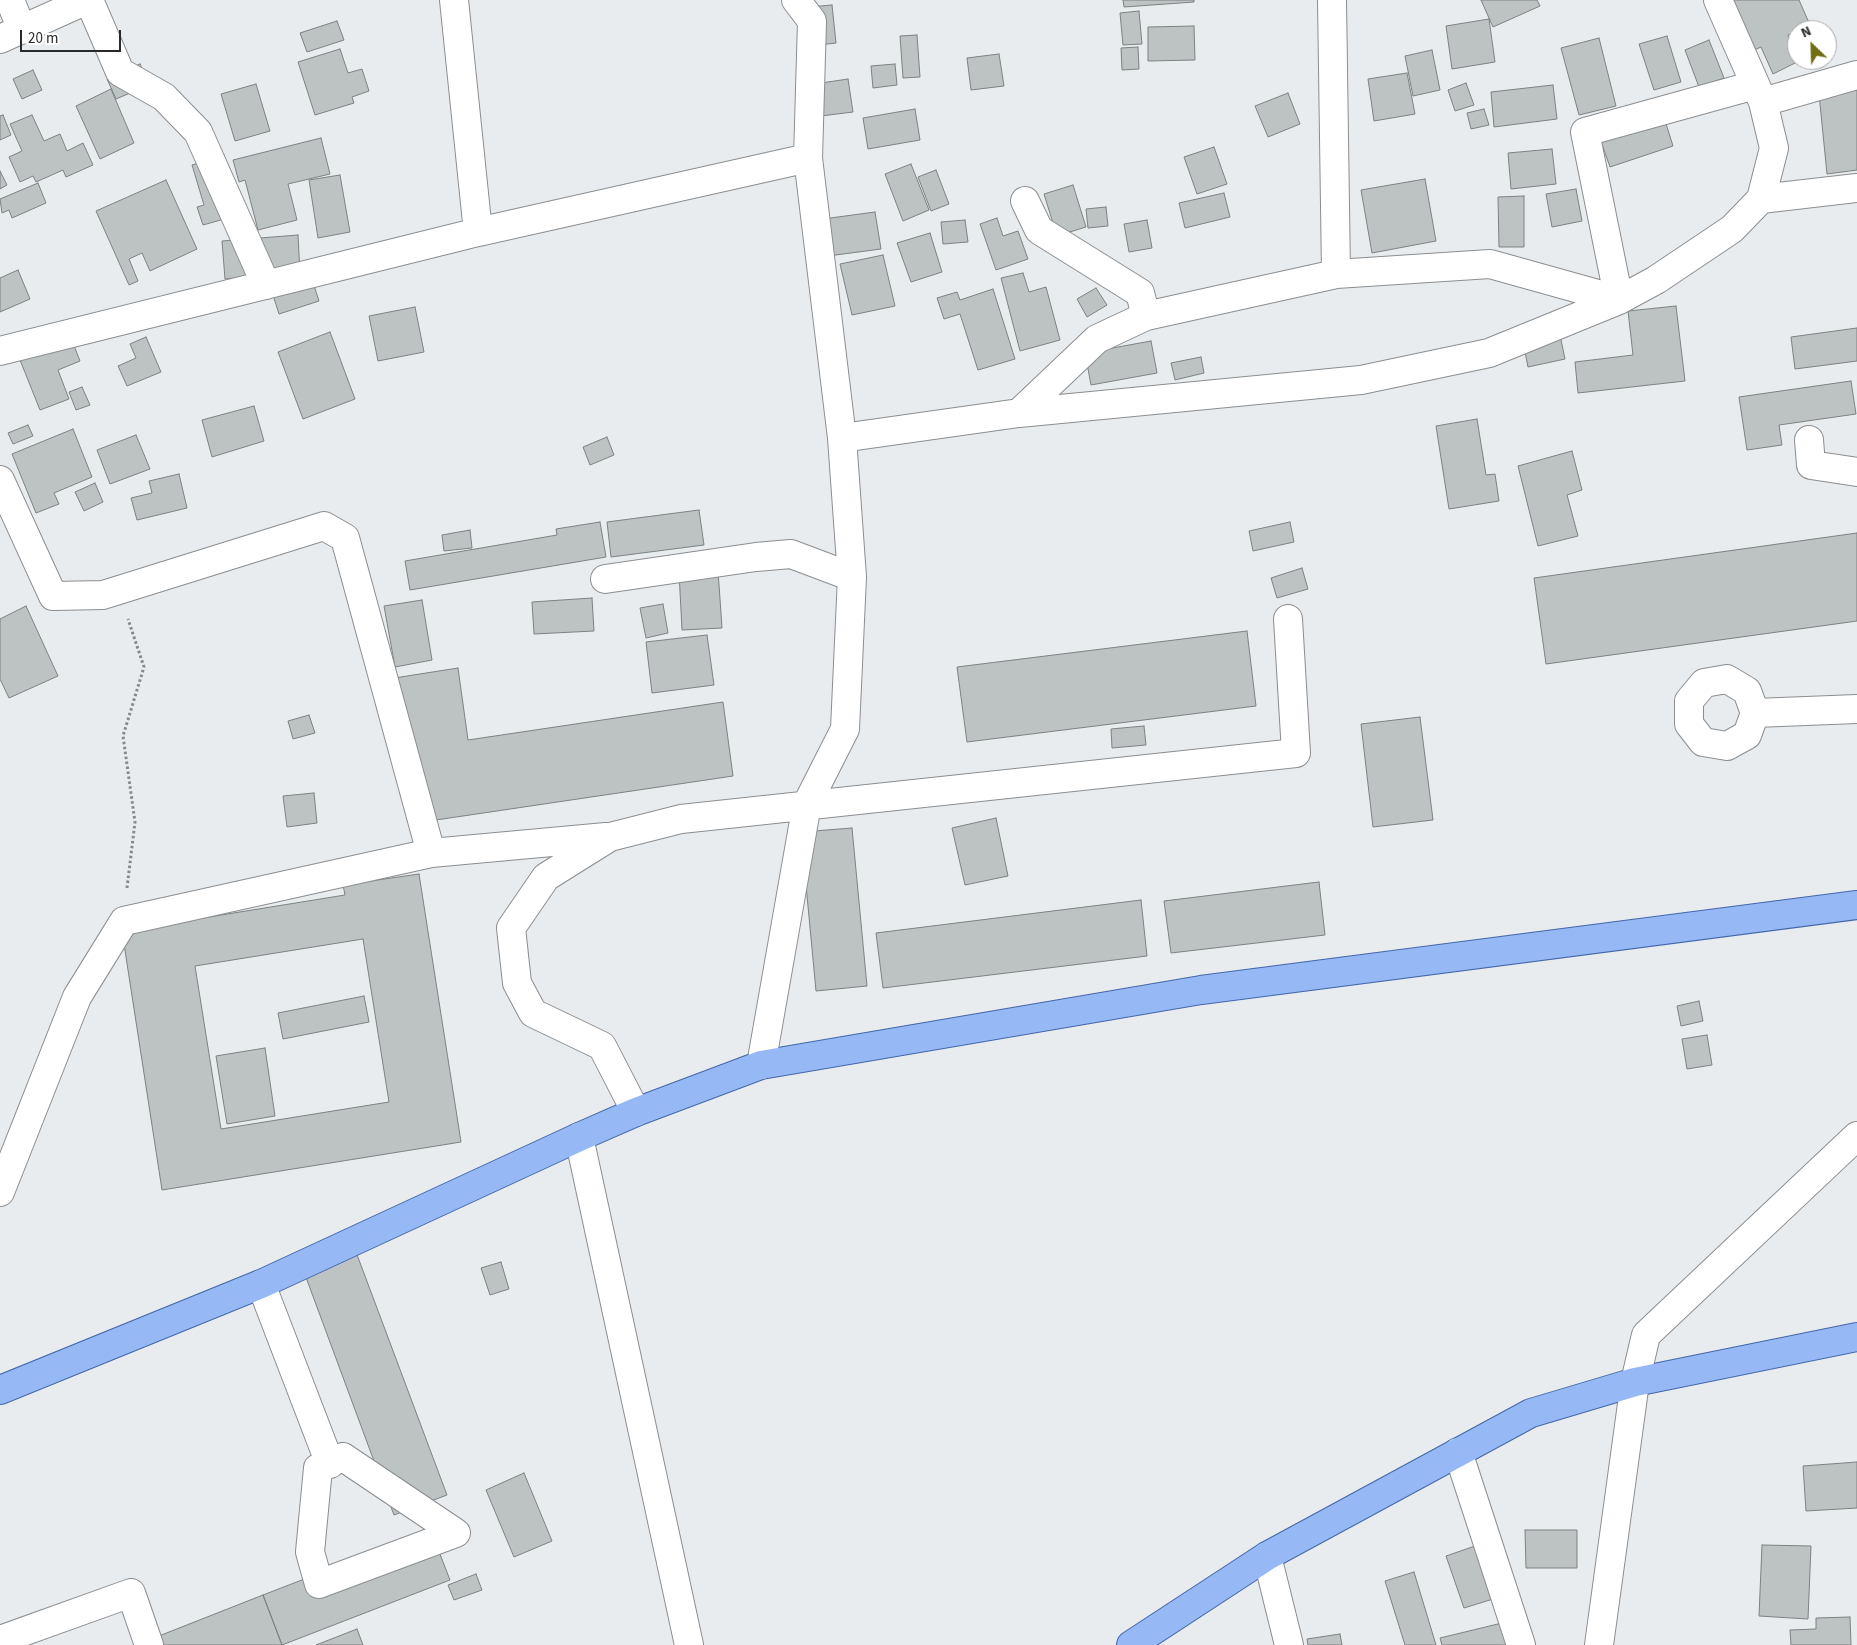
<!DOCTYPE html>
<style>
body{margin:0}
#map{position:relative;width:1857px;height:1645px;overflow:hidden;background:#e9ecef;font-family:"Source Sans 3",sans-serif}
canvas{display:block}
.north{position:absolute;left:1787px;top:20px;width:50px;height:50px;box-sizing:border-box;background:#fff;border:1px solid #a9a9aa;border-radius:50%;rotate:336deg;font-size:14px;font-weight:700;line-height:20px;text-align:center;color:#28292a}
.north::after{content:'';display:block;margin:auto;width:18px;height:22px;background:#6f6f11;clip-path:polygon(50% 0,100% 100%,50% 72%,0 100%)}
.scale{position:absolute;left:20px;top:30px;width:101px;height:22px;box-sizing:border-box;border:2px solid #28292a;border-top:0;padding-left:6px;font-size:15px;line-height:18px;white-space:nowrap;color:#28292a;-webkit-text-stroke:4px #fff;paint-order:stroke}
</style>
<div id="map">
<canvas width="1857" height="1645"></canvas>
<div class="north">N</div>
<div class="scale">20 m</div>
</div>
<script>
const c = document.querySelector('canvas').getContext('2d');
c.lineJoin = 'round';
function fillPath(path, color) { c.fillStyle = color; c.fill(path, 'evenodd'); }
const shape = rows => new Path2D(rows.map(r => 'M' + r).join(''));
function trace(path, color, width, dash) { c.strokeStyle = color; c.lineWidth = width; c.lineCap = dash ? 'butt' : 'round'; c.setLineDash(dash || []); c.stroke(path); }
const building = shape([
 [1123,0,1194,0,1194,2,1124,7,1123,0],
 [1481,0,1537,0,1540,6,1493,27,1481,0],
 [1729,0,1799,0,1810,25,1788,35,1797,56,1797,60,1799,61,1773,74,1761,47,1752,51,1729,0],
 [832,5,836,43,802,47,798,8,832,5],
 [1139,11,1142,44,1123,45,1120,13,1139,11],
 [1489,19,1495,62,1452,69,1446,26,1489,19],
 [337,21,344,40,307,52,300,33,337,21],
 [1194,26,1195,60,1148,61,1148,27,1194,26],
 [917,35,920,77,903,78,900,36,917,35],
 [1667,36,1681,82,1654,90,1639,44,1667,36],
 [1599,38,1616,106,1579,115,1561,48,1599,38],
 [1709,40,1724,78,1699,87,1685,50,1709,40],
 [1138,47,1139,69,1122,70,1121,48,1138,47],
 [340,49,348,73,362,69,369,91,352,97,354,103,315,115,298,62,340,49],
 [1432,50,1440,90,1413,96,1405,56,1432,50],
 [999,54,1004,86,971,90,967,58,999,54],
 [140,64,149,85,116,99,107,79,140,64],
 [895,64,897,85,873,88,871,66,895,64],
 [33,70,42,90,22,99,13,79,33,70],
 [1407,73,1415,114,1374,121,1368,79,1407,73],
 [848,79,853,112,805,118,801,86,848,79],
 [1466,83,1474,105,1455,111,1448,90,1466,83],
 [256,84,270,131,235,141,221,94,256,84],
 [1553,85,1557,119,1494,127,1491,92,1553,85],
 [111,89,134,143,100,159,76,106,111,89],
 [1857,90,1857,170,1827,174,1819,94,1857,90],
 [1288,93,1300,124,1268,137,1255,106,1288,93],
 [915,109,920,140,868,149,863,118,915,109],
 [1484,109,1489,125,1471,129,1467,113,1484,109],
 [1662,111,1673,146,1610,167,1598,133,1662,111],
 [3,115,11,135,0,140,0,116,3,115],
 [32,115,44,141,60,134,67,151,83,143,93,165,66,177,63,170,36,182,33,176,20,182,9,157,22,151,10,124,32,115],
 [321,138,330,174,288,184,297,220,258,230,245,180,239,182,233,160,321,138],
 [1214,147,1227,184,1197,194,1184,157,1214,147],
 [1552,149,1556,184,1511,189,1508,153,1552,149],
 [224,155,242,214,203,225,197,207,204,205,192,165,224,155],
 [911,164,929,210,903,221,885,174,911,164],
 [936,170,949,204,931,211,918,177,936,170],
 [0,171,7,185,0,189,0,171],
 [340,175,350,232,318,238,309,180,340,175],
 [1425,179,1436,241,1372,253,1361,190,1425,179],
 [166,180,197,249,150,271,142,253,129,259,138,281,129,285,96,211,166,180],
 [38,183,46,203,12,218,9,210,2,213,0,199,38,183],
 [1073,185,1086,227,1057,236,1044,194,1073,185],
 [1576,189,1582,221,1552,227,1546,194,1576,189],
 [1224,193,1230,217,1185,228,1179,203,1224,193],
 [1524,196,1524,247,1499,247,1498,197,1524,196],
 [1106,207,1108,226,1088,228,1086,209,1106,207],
 [875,212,881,249,828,256,823,219,875,212],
 [997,218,1003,236,1018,231,1028,259,996,270,980,224,997,218],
 [965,220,968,242,943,244,941,222,965,220],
 [1147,220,1152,248,1129,252,1124,224,1147,220],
 [930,233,942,272,911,282,897,243,930,233],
 [298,235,300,273,225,279,222,241,298,235],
 [883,255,895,306,852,315,840,264,883,255],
 [18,270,30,299,0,312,0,278,18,270],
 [1023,273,1029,292,1046,287,1060,340,1020,351,1001,278,1023,273],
 [312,279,319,301,279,314,272,292,312,279],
 [1096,288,1107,305,1087,317,1077,299,1096,288],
 [993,289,1015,359,978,370,960,314,944,319,937,298,957,292,960,300,993,289],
 [1676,306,1685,381,1578,393,1575,362,1633,355,1628,311,1676,306],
 [415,307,424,352,378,361,369,316,415,307],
 [1857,328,1857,361,1795,369,1791,337,1857,328],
 [68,330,80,361,58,370,69,399,40,410,16,350,68,330],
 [330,332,355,399,303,419,278,352,330,332],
 [1560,335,1565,359,1528,367,1523,342,1560,335],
 [146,337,161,372,127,386,118,366,136,358,130,344,146,337],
 [1151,341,1157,373,1091,385,1085,353,1151,341],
 [1201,357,1204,373,1175,380,1171,363,1201,357],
 [1851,381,1856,414,1779,425,1782,445,1747,450,1739,397,1851,381],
 [82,387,90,405,76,410,69,392,82,387],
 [254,406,264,441,212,457,202,420,254,406],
 [1477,419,1486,475,1495,474,1499,501,1449,509,1436,426,1477,419],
 [28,425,33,436,13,444,8,433,28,425],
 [73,429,92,477,54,493,59,504,36,513,12,454,73,429],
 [136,435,150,469,110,484,97,450,136,435],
 [607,437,614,455,590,465,583,447,607,437],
 [1572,451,1582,490,1567,495,1578,536,1538,546,1518,466,1572,451],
 [179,474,187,508,137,520,131,498,152,493,149,481,179,474],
 [95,483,103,502,84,511,75,492,95,483],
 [699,510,704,545,611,557,607,522,699,510],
 [600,522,606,557,410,590,405,561,557,535,556,529,600,522],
 [1290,522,1294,542,1253,551,1249,531,1290,522],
 [470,530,472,548,444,551,442,535,470,530],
 [1857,533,1857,621,1546,664,1534,578,1857,533],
 [1302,568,1308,589,1277,598,1271,578,1302,568],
 [718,570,722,628,682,630,679,572,718,570],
 [592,598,594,631,534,634,532,602,592,598],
 [422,600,432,660,395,667,384,606,422,600],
 [663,604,668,633,646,638,640,608,663,604],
 [26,606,58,676,9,698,0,679,0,619,26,606],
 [1247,631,1256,706,967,742,957,667,1247,631],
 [707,635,714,685,652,693,646,642,707,635],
 [458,668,468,740,723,702,733,776,409,824,388,679,458,668],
 [309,715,315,733,293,739,288,721,309,715],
 [1420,717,1433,820,1373,827,1361,724,1420,717],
 [1144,726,1146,745,1112,748,1111,729,1144,726],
 [314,793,317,823,287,827,283,796,314,793],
 [996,818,1008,876,965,885,952,828,996,818],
 [852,828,867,986,816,991,801,832,852,828],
 [419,874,461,1142,162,1190,122,931,345,895,343,885,419,874],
 [363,939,389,1102,221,1129,195,966,363,939],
 [1319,882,1325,935,1171,953,1164,901,1319,882],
 [1141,900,1147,956,883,988,876,933,1141,900],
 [364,996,369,1022,283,1039,278,1013,364,996],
 [1699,1001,1703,1021,1681,1026,1677,1006,1699,1001],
 [1707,1035,1712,1065,1687,1069,1682,1039,1707,1035],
 [265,1048,275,1116,227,1124,216,1056,265,1048],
 [356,1252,447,1495,394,1515,304,1272,356,1252],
 [501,1262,509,1289,490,1295,481,1268,501,1262],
 [1857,1462,1857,1508,1806,1511,1803,1466,1857,1462],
 [524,1473,552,1541,514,1557,486,1490,524,1473],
 [1525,1530,1577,1530,1577,1568,1526,1568,1525,1530],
 [1762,1545,1811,1546,1808,1619,1759,1616,1762,1545],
 [1475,1546,1493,1599,1464,1608,1446,1556,1475,1546],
 [438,1549,450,1580,282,1645,263,1595,351,1561,438,1549],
 [1414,1572,1436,1645,1405,1645,1385,1581,1414,1572],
 [476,1574,482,1590,454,1600,448,1585,476,1574],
 [263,1595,282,1645,136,1645,263,1595],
 [1850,1617,1851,1645,1791,1645,1790,1630,1816,1629,1816,1618,1850,1617],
 [1502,1623,1507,1645,1442,1645,1440,1638,1502,1623],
 [357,1629,363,1645,316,1645,357,1629],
 [1340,1634,1342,1645,1308,1645,1307,1639,1340,1634]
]);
const path = shape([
 [127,888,135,822,123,736,144,667,128,619]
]);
const minor = shape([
 [10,0,22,30],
 [89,0,120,72,164,97,198,132,266,285],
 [454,0,478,232],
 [1332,0,1336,274],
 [0,39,87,0],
 [1763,102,1857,75],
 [1761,199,1857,188],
 [1025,201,1039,230,1140,293,1146,316],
 [0,351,478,232,808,158],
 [1019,413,1097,339,1146,316,1336,274,1490,264,1619,300,1585,132,1755,85],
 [842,438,1019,413,1361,380,1489,353,1619,300,1656,280,1732,229,1761,199,1774,148,1763,102,1718,0],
 [1809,440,1811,465,1857,472],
 [0,480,53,596,103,595,324,526,345,538,431,853],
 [605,579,756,557,791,554,852,577],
 [1727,679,1747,691,1755,713,1747,735,1727,746,1703,742,1689,724,1689,701,1704,683,1727,679],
 [1755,713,1857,709],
 [761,1065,807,804,845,729,852,577,842,438,808,158,812,21,796,0],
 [636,1112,602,1046,533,1013,517,983,511,928,546,877,610,837,681,819,1296,753,1288,619],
 [579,1137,689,1645],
 [0,1192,77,997,124,921,431,853,606,837],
 [261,1284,330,1464],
 [1458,1452,1521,1645],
 [343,1457,456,1533,319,1584,310,1552,318,1468,343,1457],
 [1267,1556,1289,1645],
 [0,1640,131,1593,149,1645],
 [1599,1645,1635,1382,1646,1335,1857,1136]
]);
const major = shape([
 [0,1390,261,1284,579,1137,636,1112,761,1065,1201,990,1857,905],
 [1131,1645,1267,1556,1531,1413,1635,1382,1857,1337]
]);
fillPath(building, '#bdc2c3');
trace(building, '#7c8181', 1);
trace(minor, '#8b8e90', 30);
trace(major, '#4267a9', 30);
trace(path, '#86888a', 3, [2.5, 2.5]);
trace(minor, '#fff', 28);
trace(major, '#96b8f5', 28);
</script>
